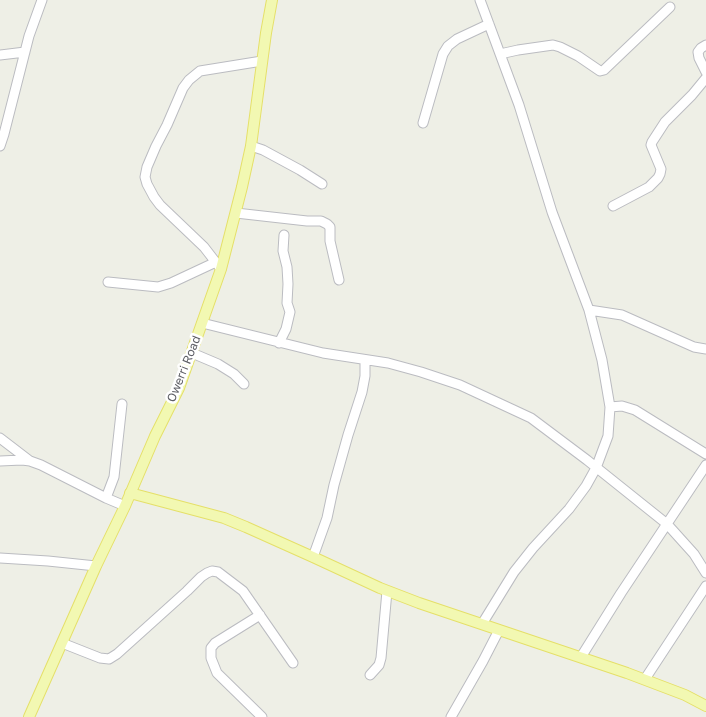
<!DOCTYPE html>
<style>
body{margin:0}
canvas{display:block;background:#eeefe6}
</style>
<canvas width="706" height="717"></canvas>
<script>
const c = document.querySelector('canvas').getContext('2d');
c.lineJoin = 'round';
const shape = rows => new Path2D(rows.map(r => 'M' + r).join(''));
function trace(path, color, width, dash) { c.strokeStyle = color; c.lineWidth = width; c.lineCap = dash ? 'butt' : 'round'; c.setLineDash(dash || []); c.stroke(path); }
function write(font, color, halo, rows, align = 'center') {
  c.font = font + ' "Golos Text",sans-serif'; c.lineWidth = 5; c.setLineDash([]); c.textBaseline = 'middle'; c.strokeStyle = halo; c.fillStyle = color; for (const [text, x, y, turn = 0] of rows) {
    c.save(); c.translate(x, y); c.rotate((+turn || 0) * Math.PI / 180); c.textAlign = isNaN(turn) ? turn : align; if (halo) c.strokeText(text, 0, 0); c.fillText(text, 0, 0); c.restore();
  }
}
const minor = shape([
 [480,0,519,105,552,212,589,310,602,360,610,407,608,436,596,468,586,486,569,509,533,548,514,572,482,624],
 [706,45,701,48,698,52,699,58,706,72],
 [500,54,518,50,553,45,560,47,578,56,600,71,604,70,670,7],
 [0,55,25,52],
 [423,123,443,54,448,46,457,39,489,24],
 [0,146,4,134,29,36,42,0],
 [251,146,263,150,300,170,322,184],
 [613,206,649,187,658,178,660,174,661,169,651,145,652,142,665,122,692,95,706,78],
 [236,213,307,221,321,221,327,224,330,227,330,241,339,280],
 [221,269,204,247,160,205,154,197,147,184,145,177,147,167,156,146,167,125,183,88,189,80,200,71,262,61],
 [108,282,158,287,171,283,216,262],
 [589,310,622,315,694,347,706,349],
 [202,323,323,353,388,363,421,372,460,385,531,418,587,460,667,524,694,554,706,573],
 [279,343,286,329,290,312,287,303,288,284,287,267,283,251,284,235],
 [192,353,218,364,234,374,244,384],
 [610,407,622,406,635,410,706,454],
 [0,438,30,461],
 [0,461,22,460,30,461,41,465,106,498,125,506],
 [106,498,114,477,122,404],
 [313,557,327,518,334,485,348,435,362,392,365,376,365,360],
 [0,558,48,561,96,566],
 [260,615,215,643,211,648,211,658,217,673,262,717],
 [62,643,100,658,109,659,117,654,187,591,201,577,207,573,212,571,218,572,243,591,293,663],
 [581,657,621,593,706,465],
 [370,675,379,665,381,658,387,591],
 [645,679,706,586],
 [451,717,483,661,499,630]
]);
const major = shape([
 [130,493,224,518,246,527,313,557,380,588,419,603,627,673,685,695,706,706],
 [29,717,96,566,125,506,155,436,179,388,221,269,242,187,251,146,266,33,272,0]
]);
const streetNames = [
 ["Owerri Road",184,369,-68]
];
trace(minor, '#bbbcc1', 11);
trace(major, '#e5e069', 12);
trace(minor, '#fff', 9);
trace(major, '#f2f8b2', 10);
write('12px', '#5e5f65', '#fff', streetNames);
</script>
